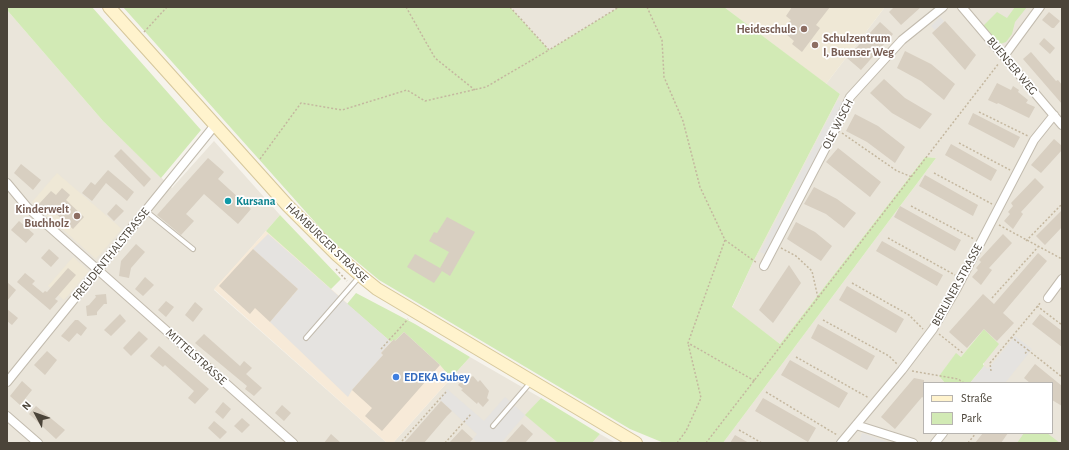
<!DOCTYPE html>
<meta charset="utf-8">
<style>
body{margin:0}
#map{position:relative;width:1069px;height:450px;overflow:hidden;background:#f6f3ec;font-family:"Alegreya Sans",sans-serif}
canvas{display:block}
.frame{position:absolute;inset:0;border:8px solid #4b4439;pointer-events:none}
.legend{position:absolute;left:923px;top:382px;width:130px;height:52px;box-sizing:border-box;background:#fff;border:1px solid #b7b4b0;margin:0;padding:5px 7px;list-style:none;font-size:12px;color:#4b4439}
.legend li{display:flex;align-items:center;gap:8px;height:20px}
.legend b{width:20px;border:1px solid #b7b4b0}
.north{position:absolute;left:16px;top:394px;width:40px;height:40px;-webkit-text-stroke:3px #fff;paint-order:stroke;rotate:311deg;font-size:11px;font-weight:700;line-height:16px;text-align:center;color:#4b4439}
.north::after{content:'';display:block;margin:auto;width:14px;height:18px;background:#4b4439;clip-path:polygon(50% 0,100% 100%,50% 72%,0 100%)}
</style>
<div id="map">
<canvas width="1069" height="450"></canvas>
<div class="frame"></div>
<ul class="legend">
<li><b style="height:5px;background:#fff3cd"></b>Straße</li>
<li><b style="height:11px;background:#d2eab5"></b>Park</li>
</ul>
<div class="north">N</div>
</div>
<script>
const c = document.querySelector('canvas').getContext('2d');
c.lineJoin = 'round';
function fillPath(path, color) { c.fillStyle = color; c.fill(path, 'evenodd'); }
const shape = rows => new Path2D(rows.map(r => 'M' + r).join(''));
function trace(path, color, width, dash) { c.strokeStyle = color; c.lineWidth = width; c.lineCap = dash ? 'butt' : 'round'; c.setLineDash(dash || []); c.stroke(path); }
function write(font, color, halo, rows, align = 'center') {
  c.font = font + ' "Alegreya Sans",sans-serif'; c.lineWidth = 3.5; c.setLineDash([]); c.textBaseline = 'middle'; c.strokeStyle = halo; c.fillStyle = color; for (const [text, x, y, turn = 0] of rows) {
    c.save(); c.translate(x, y); c.rotate((+turn || 0) * Math.PI / 180); c.textAlign = isNaN(turn) ? turn : align; if (halo) c.strokeText(text, 0, 0); c.fillText(text, 0, 0); c.restore();
  }
}
const residential = shape([
 [510,7,619,7,549,50],
 [885,7,1062,7,1062,443,723,443,936,158,925,157,780,344,732,308,753,262,840,94,826,84],
 [984,329,984,366,970,383,1052,383,1052,433,924,433,924,383,945,383,939,376,956,354,961,357],
 [7,10,103,121,172,188,214,141,280,215,214,290,387,443,7,443],
 [470,357,541,398,526,415,558,443,393,443],
 [600,434,616,443,592,443]
]);
const commercial = shape([
 [266,231,391,342,394,339,396,341,404,332,440,365,451,378,393,443,387,443,214,289]
]);
const education = shape([
 [724,7,885,7,826,84],
 [57,173,122,229,96,259,32,202],
 [73,257,89,271,64,300,48,286]
]);
const green = shape([
 [7,7,92,7,201,130,161,178,103,121,7,10],
 [123,7,510,7,549,50,619,7,724,7,840,94,753,262,732,307,780,344,925,157,936,158,723,443,664,443,630,429,379,280,331,240],
 [1015,7,1027,7,1015,22,1012,34,1006,42,1000,44,983,26,997,12,1007,18],
 [280,215,341,279,331,289,266,231],
 [356,293,415,324,470,357,451,378,440,365,404,332,395,341,393,340,391,342,347,304],
 [984,329,999,344,983,364,984,366,970,383,945,383,939,376,956,353,961,357],
 [541,398,600,434,592,443,558,443,525,415],
 [1024,433,1047,433,1060,443,1017,443]
]);
const parking = shape([
 [940,17,944,21,935,30,931,26],
 [838,100,845,104,767,255,760,252],
 [268,234,391,342,381,353,383,355,352,390,348,397,270,322,298,289,253,249],
 [1015,336,1032,349,1005,383,971,382,984,366,988,369],
 [447,389,484,421,505,397,525,415,501,443,477,443,473,439,477,434,439,399],
 [862,433,890,443,859,443]
]);
const building = shape([
 [792,7,830,7,816,25,820,28,802,52,792,44,794,41,785,33,790,26,787,24,791,20,786,16],
 [894,7,921,7,901,25,889,12],
 [1049,12,1060,21,1054,28,1052,28,1042,20],
 [945,21,976,55,965,70,932,33],
 [880,22,893,34,861,70,847,58],
 [1044,38,1055,48,1050,54,1039,44],
 [905,51,931,64,955,84,944,100,921,81,897,68],
 [1031,52,1056,81,1058,80,1062,85,1062,104,1023,59],
 [884,79,905,98,932,114,920,129,892,113,870,93],
 [997,83,1011,90,1013,86,1019,90,1018,92,1028,100,1026,103,1035,107,1029,118,998,103,997,104,988,100],
 [973,113,1020,137,1014,148,968,124],
 [855,114,878,126,905,147,895,163,867,142,846,131],
 [1054,139,1062,146,1062,150,1041,173,1031,165],
 [951,144,997,170,991,181,945,155],
 [838,148,881,182,870,197,826,162],
 [121,149,151,179,144,187,114,156],
 [208,158,224,172,218,179,251,209,238,224,204,194,186,214,194,221,181,235,157,215],
 [21,164,41,180,33,190,14,173],
 [108,170,134,192,127,201,106,183,92,201,82,193,91,182,95,185],
 [925,175,978,205,973,216,919,186],
 [1035,178,1044,187,1021,212,1023,214,1013,229,1004,221,1010,214,1008,212,1013,206,1011,203],
 [814,187,837,199,856,213,844,228,826,214,804,204],
 [62,188,70,195,66,200,84,217,73,229,52,210,48,215,38,205,51,191,56,195],
 [116,204,124,211,114,221,107,214],
 [900,206,961,240,955,251,894,217],
 [1062,210,1062,227,1045,245,1036,236],
 [447,217,475,232,450,276,442,271,434,283,407,267,415,254,440,268,449,252,429,241,434,232,437,233],
 [19,221,34,234,26,243,11,230],
 [796,222,815,232,832,246,821,261,787,239],
 [1003,234,1012,243,989,268,992,270,981,285,972,277,978,270,976,268,981,262,979,260],
 [882,241,943,275,937,286,876,251],
 [136,244,145,252,131,268,129,278,119,276,121,261],
 [49,249,59,258,51,267,41,258],
 [253,249,298,289,270,322,255,308,250,314,219,286],
 [1038,253,1047,261,1003,313,1014,323,997,341,984,329,967,348,949,332,983,294,994,304],
 [789,265,801,283,773,323,759,310],
 [68,268,76,275,55,299,58,301,50,310,17,282,25,273,35,281,32,284,43,293,45,291,47,292],
 [145,277,154,285,143,296,135,289],
 [7,282,16,290,7,301],
 [847,286,904,319,896,333,839,300],
 [106,294,107,304,104,304,97,312,97,315,87,316,86,306,89,305,96,297,95,295],
 [166,301,174,307,166,317,158,310],
 [195,302,203,309,193,322,185,315],
 [7,309,18,318,12,325,7,321],
 [120,314,126,321,111,336,104,330],
 [1040,314,1062,331,1062,347,1032,324],
 [75,320,78,320,87,328,81,336,77,333,69,342,61,336],
 [818,324,875,356,867,370,811,338],
 [139,331,148,339,131,356,123,348],
 [404,332,440,365,382,431,365,416,372,408,352,390,383,355,381,353,394,339,395,341],
 [204,334,240,366,244,361,252,368,246,374,262,388,254,396,245,389,247,386,195,343],
 [159,346,209,389,195,404,188,398,194,391,165,365,163,367,150,356],
 [47,351,57,360,45,375,34,365],
 [790,360,848,393,839,408,781,375],
 [1035,364,1062,386,1062,406,1052,400,1052,383,1030,383,1024,378],
 [473,376,478,382,480,380,489,391,487,398,489,400,483,407,478,402,477,404,461,390,463,389,458,385,464,378,467,380],
 [914,378,924,380,924,398,922,397,895,429,881,417],
 [22,381,32,390,20,405,10,396],
 [763,398,816,428,808,442,755,411],
 [441,401,452,411,447,416,424,443,404,443],
 [223,402,231,409,223,419,215,412],
 [282,405,291,413,284,421,275,413],
 [36,406,65,430,56,439,29,414],
 [242,418,250,425,242,433,234,426],
 [214,421,227,432,220,439,208,428],
 [522,424,533,434,525,443,505,443],
 [462,429,473,439,469,443,449,443],
 [983,433,1008,433,1001,443,975,443],
 [331,434,341,443,324,443],
 [735,435,749,443,730,443]
]);
const path = shape([
 [406,7,435,58,475,90],
 [510,7,549,50,619,7],
 [647,7,662,40,664,77,683,121,700,187,725,240,688,343,755,381],
 [144,32,167,7],
 [979,112,1028,136],
 [842,133,897,171,912,177],
 [959,143,1010,170],
 [260,159,301,103,342,110,407,90,425,101,486,87,549,50],
 [934,173,992,204],
 [911,206,974,239],
 [999,225,1062,259],
 [888,238,955,275],
 [725,240,757,263],
 [1026,241,1062,204],
 [781,248,796,256,812,271,818,298],
 [336,269,347,281],
 [852,283,909,315,923,329],
 [992,298,1038,247],
 [1037,306,1062,325],
 [823,320,889,356,897,364],
 [939,334,964,354],
 [1011,337,1028,350,1024,355],
 [381,349,408,319],
 [1028,350,1062,377],
 [796,357,869,398],
 [912,371,958,379,964,383],
 [991,371,990,363,1041,302],
 [766,392,837,435],
 [739,430,762,443],
 [402,441,446,392],
 [445,443,471,414],
 [677,443,686,431,701,398,688,343],
 [706,443,999,63],
 [968,443,976,433]
]);
const lane = shape([
 [146,211,193,249],
 [306,338,360,276],
 [493,426,530,383]
]);
const street = shape([
 [962,7,1062,125],
 [1004,56,1040,7],
 [7,183,27,207,293,443],
 [764,266,836,128,850,97,902,40,943,7],
 [1048,298,1062,279],
 [7,382,215,125],
 [7,416,38,443],
 [856,425,913,443],
 [841,443,902,370,933,329,957,288,1034,140,1054,115],
 [935,443,943,433]
]);
const secondary = shape([
 [109,7,288,206,337,255,361,276,377,289,636,443]
]);
const markers = [
 [804,29,4,"#8d6e63"],
 [815,45,4,"#8d6e63"],
 [228,201,4,"#0f9aa8"],
 [77,216,4,"#8d6e63"],
 [396,377,4,"#3f7fe0"]
];
const educationNames = [
 ["Heideschule",796,29],
 ["Schulzentrum",823,38,"left"],
 ["I, Buenser Weg",823,52,"left"],
 ["Kinderwelt",69,209],
 ["Buchholz",69,223]
];
const streetNames = [
 ["BUENSER WEG",1012,66,50],
 ["OLE WISCH",838,124,-63],
 ["HAMBURGER STRASSE",327,243,44],
 ["FREUDENTHALSTRASSE",111,254,-51],
 ["BERLINER STRASSE",957,285,-61],
 ["MITTELSTRASSE",196,357,42]
];
const cultureNames = [
 ["Kursana",236,201]
];
const shopNames = [
 ["EDEKA Subey",404,377]
];
fillPath(residential, '#eae5da');
fillPath(commercial, '#f7ead8');
fillPath(education, '#efe8d6');
fillPath(green, '#d2eab5');
fillPath(parking, '#e5e3e0');
fillPath(building, '#d8cfc1');
trace(lane, '#c2bbae', 6);
trace(street, '#c2bbae', 10);
trace(secondary, '#d6c79b', 14);
trace(path, '#c4b79f', 1.5, [2, 2]);
trace(lane, '#fff', 4);
trace(street, '#fff', 8);
trace(secondary, '#fff3cd', 12);
for (const [x, y, r, color] of markers) { const dot = new Path2D(); dot.arc(x, y, r, 0, 2 * Math.PI); c.fillStyle = color; c.fill(dot); trace(dot, '#fff', 1.5); }
write('bold 12px', '#785e54', '#fff', educationNames, 'right');
write('12px', '#4b4439', '#fff', streetNames);
write('bold 12px', '#0d838f', '#fff', cultureNames, 'left');
write('bold 12px', '#366cbe', '#fff', shopNames, 'left');
</script>
